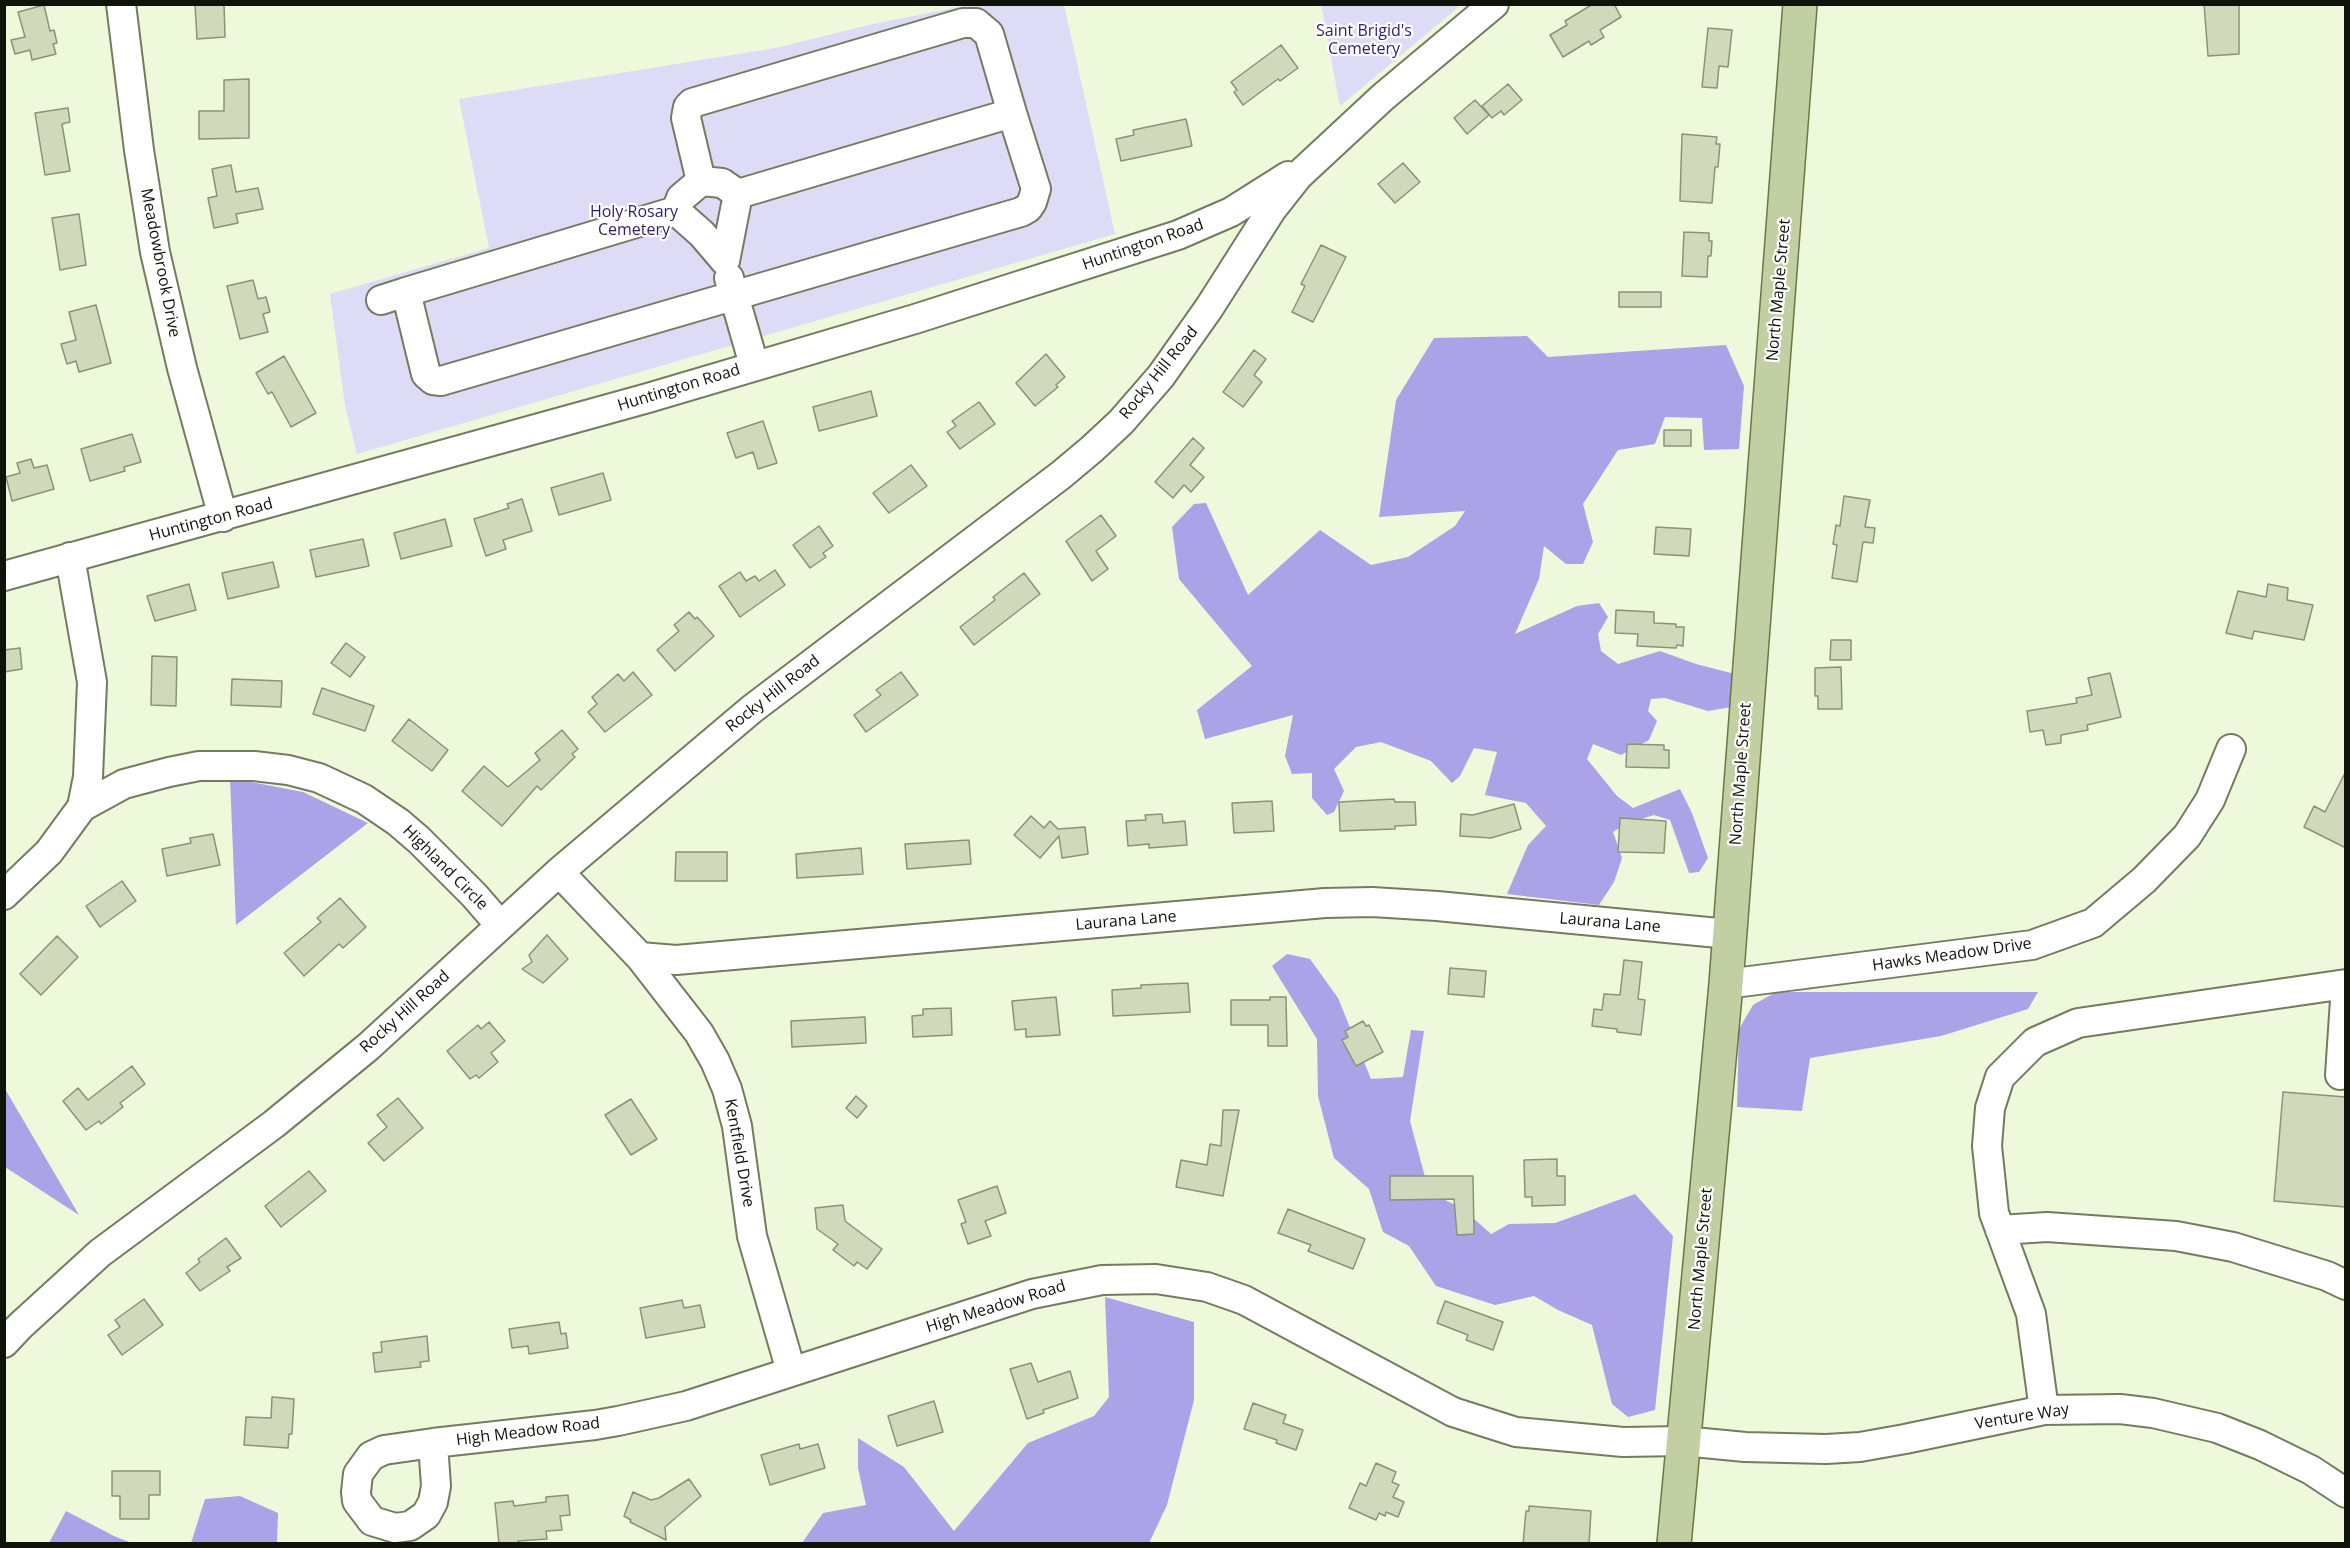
<!DOCTYPE html>
<style>
body{margin:0}
#map{position:relative;width:2350px;height:1548px;overflow:hidden;background:#eef8da;font-family:"Open Sans",sans-serif}
canvas{display:block}
.frame{position:absolute;inset:0;border:6px solid #101309;pointer-events:none}
</style>
<div id="map">
<canvas width="2350" height="1548"></canvas>
<div class="frame"></div>
</div>
<script>
const c = document.querySelector('canvas').getContext('2d');
c.lineJoin = 'round';
function fillPath(path, color) { c.fillStyle = color; c.fill(path, 'evenodd'); }
const shape = rows => new Path2D(rows.map(r => 'M' + r).join(''));
function trace(path, color, width, dash) { c.strokeStyle = color; c.lineWidth = width; c.lineCap = dash ? 'butt' : 'round'; c.setLineDash(dash || []); c.stroke(path); }
function write(font, color, halo, rows, align = 'center') {
  c.font = font + ' "Open Sans",sans-serif'; c.lineWidth = 4.5; c.setLineDash([]); c.textBaseline = 'middle'; c.strokeStyle = halo; c.fillStyle = color; for (const [text, x, y, turn = 0] of rows) {
    c.save(); c.translate(x, y); c.rotate((+turn || 0) * Math.PI / 180); c.textAlign = isNaN(turn) ? turn : align; if (halo) c.strokeText(text, 0, 0); c.fillText(text, 0, 0); c.restore();
  }
}
const green = shape([
 [1321,4,1461,4,1461,5,1340,106],
 [970,5,1064,5,1115,234,357,454,345,405,330,294,489,248,459,99,776,48,873,24]
]);
const forest = shape([
 [1527,336,1548,357,1726,345,1744,386,1739,449,1704,450,1702,418,1665,417,1655,444,1618,450,1583,504,1593,542,1583,564,1566,564,1544,546,1539,579,1515,634,1577,606,1599,603,1608,617,1598,634,1601,651,1618,664,1660,651,1696,664,1735,674,1732,707,1708,711,1665,698,1651,699,1648,711,1657,721,1649,740,1621,755,1593,744,1587,759,1617,796,1633,808,1680,789,1692,813,1708,858,1699,872,1689,873,1670,820,1654,815,1628,823,1613,832,1622,858,1614,882,1599,905,1507,894,1528,845,1546,826,1526,803,1485,795,1497,752,1474,748,1460,776,1452,783,1431,761,1381,742,1356,747,1334,769,1344,791,1334,812,1327,815,1312,798,1312,773,1292,774,1285,756,1293,715,1205,739,1197,710,1252,666,1179,579,1172,527,1194,504,1206,503,1248,595,1320,530,1371,565,1408,557,1455,526,1465,511,1379,517,1396,400,1434,338],
 [230,778,303,792,368,823,236,925],
 [1287,954,1310,959,1338,998,1371,1079,1403,1077,1411,1030,1424,1031,1410,1121,1429,1192,1463,1209,1491,1234,1509,1224,1555,1223,1635,1194,1673,1236,1655,1410,1628,1417,1612,1404,1592,1325,1558,1310,1534,1296,1495,1305,1436,1286,1409,1246,1383,1232,1369,1189,1334,1158,1318,1096,1317,1039,1272,966],
 [1776,992,2038,992,2028,1009,1941,1036,1810,1058,1802,1111,1737,1107,1739,1029,1753,1005],
 [5,1089,79,1215,5,1167],
 [1105,1297,1194,1322,1194,1400,1167,1505,1149,1543,802,1543,823,1513,866,1505,858,1468,858,1438,904,1467,954,1531,1028,1443,1094,1416,1109,1397],
 [240,1496,278,1513,277,1543,191,1543,205,1499],
 [66,1511,114,1536,132,1543,49,1543]
]);
const building = shape([
 [195,4,224,4,225,37,197,39,195,4],
 [1593,4,1614,4,1621,17,1600,30,1604,37,1591,45,1589,41,1563,57,1550,35,1567,25,1565,21,1593,4],
 [2204,4,2239,4,2239,54,2208,56,2204,4],
 [44,5,50,31,54,30,57,43,53,44,56,54,32,60,30,50,15,54,11,40,25,37,18,12,44,5],
 [1708,28,1732,30,1728,67,1719,66,1717,88,1702,87,1708,28],
 [1281,45,1298,68,1280,81,1278,79,1243,105,1234,92,1237,90,1231,82,1281,45],
 [249,79,249,138,199,139,199,111,224,111,224,80,249,79],
 [1508,84,1522,100,1504,115,1501,111,1492,118,1482,106,1508,84],
 [1475,100,1489,115,1467,134,1454,118,1475,100],
 [68,108,70,122,62,124,70,171,45,175,35,113,68,108],
 [1186,119,1192,146,1121,161,1116,139,1134,135,1133,130,1186,119],
 [1682,134,1717,137,1716,144,1720,144,1718,167,1715,167,1712,203,1680,201,1682,134],
 [1403,163,1420,182,1395,203,1378,184,1403,163],
 [231,165,236,192,258,188,263,209,236,214,238,223,214,228,208,198,217,196,212,169,231,165],
 [79,214,86,265,60,270,52,218,79,214],
 [1684,232,1709,233,1709,241,1712,241,1711,256,1708,256,1707,277,1682,276,1684,232],
 [1321,245,1346,257,1313,322,1292,312,1305,286,1301,284,1321,245],
 [253,280,258,299,266,297,270,312,263,314,268,332,240,339,227,286,253,280],
 [1619,292,1661,292,1661,307,1619,307,1619,292],
 [96,305,111,363,79,372,76,361,67,364,61,344,76,340,69,312,96,305],
 [1254,350,1266,359,1254,375,1262,382,1243,407,1223,392,1254,350],
 [1046,354,1065,377,1056,385,1058,387,1035,406,1016,383,1046,354],
 [284,356,316,413,291,427,272,392,268,394,256,373,284,356],
 [871,391,877,416,819,431,813,407,871,391],
 [979,402,995,424,960,449,947,432,956,426,952,421,979,402],
 [763,421,777,463,758,469,753,452,736,458,727,433,763,421],
 [1664,430,1691,430,1691,446,1664,446,1664,430],
 [132,434,141,462,124,467,125,471,90,481,81,449,132,434],
 [1193,438,1204,448,1190,465,1204,477,1191,492,1184,485,1173,498,1155,482,1193,438],
 [31,459,34,468,47,465,54,489,12,501,6,477,20,473,17,463,31,459],
 [911,465,927,486,889,513,873,493,911,465],
 [603,473,611,500,559,515,551,488,603,473],
 [1844,496,1870,500,1865,527,1875,528,1873,543,1863,542,1857,582,1832,578,1837,545,1833,544,1836,525,1840,526,1844,496],
 [522,499,532,531,503,540,506,549,486,556,474,519,509,508,507,504,522,499],
 [1101,515,1116,536,1096,551,1108,569,1092,581,1066,541,1101,515],
 [445,519,452,546,401,559,394,533,445,519],
 [819,526,833,546,823,553,826,557,810,568,793,545,819,526],
 [1656,527,1691,529,1689,556,1654,554,1656,527],
 [363,539,369,566,316,577,310,550,363,539],
 [273,562,279,587,228,599,222,573,273,562],
 [775,570,785,585,740,617,719,586,740,572,746,581,755,576,759,581,775,570],
 [1024,573,1040,594,974,645,960,627,995,600,993,597,1024,573],
 [189,584,196,610,155,621,147,596,189,584],
 [2268,584,2288,588,2287,600,2313,605,2304,640,2254,631,2252,639,2226,633,2238,591,2266,597,2268,584],
 [1616,610,1654,612,1654,623,1676,624,1676,627,1684,627,1683,646,1677,645,1676,648,1637,646,1638,634,1615,633,1616,610],
 [689,612,695,619,697,617,714,636,675,671,657,650,679,631,674,625,689,612],
 [1831,640,1851,640,1851,660,1830,660,1831,640],
 [346,643,365,657,350,677,331,663,346,643],
 [20,648,22,669,4,672,4,650,20,648],
 [152,656,177,657,176,706,151,705,152,656],
 [1841,667,1842,709,1818,709,1818,696,1815,696,1815,668,1841,667],
 [633,672,652,695,605,732,588,712,597,704,592,697,618,674,624,681,633,672],
 [901,672,918,695,866,732,854,715,881,695,876,690,901,672],
 [2110,673,2121,717,2087,725,2088,730,2061,735,2061,743,2046,745,2043,730,2030,732,2027,711,2077,703,2076,698,2092,695,2088,678,2110,673],
 [232,679,282,681,281,707,231,705,232,679],
 [322,688,374,706,365,731,313,714,322,688],
 [409,719,448,750,432,771,392,741,409,719],
 [562,730,578,749,572,754,575,757,541,790,537,786,502,826,462,791,484,766,508,787,540,760,535,753,562,730],
 [1627,744,1664,745,1664,750,1669,750,1669,768,1626,767,1627,744],
 [2346,771,2346,848,2304,827,2314,806,2325,812,2346,771],
 [1394,799,1395,802,1415,802,1416,825,1395,826,1395,829,1340,831,1339,802,1394,799],
 [1272,801,1274,831,1234,833,1232,803,1272,801],
 [1514,804,1521,829,1491,838,1460,836,1461,814,1473,815,1514,804],
 [1162,814,1163,823,1185,821,1187,845,1149,848,1149,844,1128,846,1126,821,1146,820,1145,815,1162,814],
 [1031,816,1044,828,1050,821,1058,829,1085,827,1088,854,1062,858,1059,836,1040,858,1014,835,1031,816],
 [1620,818,1666,821,1664,853,1618,852,1620,818],
 [213,834,220,865,167,876,162,849,191,843,190,838,213,834],
 [969,840,971,864,907,869,905,844,969,840],
 [861,848,863,874,797,878,796,854,861,848],
 [676,852,727,852,727,881,675,881,676,852],
 [122,881,136,901,100,927,86,906,122,881],
 [340,898,366,927,343,948,339,944,304,976,284,953,321,922,317,918,340,898],
 [547,935,568,959,543,983,522,969,532,962,529,955,547,935],
 [57,936,78,957,41,995,20,974,57,936],
 [1624,960,1642,962,1638,999,1645,1000,1641,1035,1617,1032,1617,1029,1592,1026,1594,1009,1602,1010,1604,994,1620,995,1624,960],
 [1450,968,1486,971,1484,997,1448,994,1450,968],
 [1188,983,1190,1012,1113,1016,1112,990,1141,988,1141,985,1188,983],
 [1056,997,1060,1035,1026,1037,1026,1029,1015,1030,1012,1001,1056,997],
 [1270,997,1286,997,1287,1046,1268,1046,1268,1025,1231,1025,1231,1000,1270,1000,1270,997],
 [951,1008,952,1035,913,1037,912,1016,923,1015,923,1009,951,1008],
 [865,1017,866,1043,792,1047,791,1021,865,1017],
 [1363,1021,1366,1026,1369,1025,1383,1052,1356,1066,1342,1040,1348,1037,1345,1031,1363,1021],
 [489,1022,505,1041,491,1053,498,1062,479,1078,476,1075,470,1079,447,1051,478,1025,481,1029,489,1022],
 [132,1066,145,1084,120,1103,123,1107,101,1124,99,1121,86,1130,63,1101,78,1088,88,1100,132,1066],
 [2283,1092,2346,1097,2346,1207,2274,1201,2283,1092],
 [856,1096,867,1106,857,1118,846,1108,856,1096],
 [398,1098,423,1128,384,1161,368,1143,387,1127,377,1115,398,1098],
 [631,1099,657,1139,631,1155,605,1115,631,1099],
 [1223,1110,1239,1110,1223,1196,1176,1187,1181,1160,1207,1165,1210,1144,1221,1146,1223,1110],
 [1557,1159,1557,1176,1565,1176,1565,1205,1532,1206,1532,1197,1525,1197,1524,1160,1557,1159],
 [309,1171,326,1191,281,1227,265,1206,309,1171],
 [1390,1176,1473,1176,1474,1234,1457,1235,1454,1199,1390,1200,1390,1176],
 [997,1186,1006,1213,985,1221,991,1236,968,1244,961,1224,966,1222,958,1200,997,1186],
 [843,1205,845,1221,882,1249,867,1269,857,1262,854,1266,833,1250,838,1244,817,1229,815,1208,843,1205],
 [1288,1209,1365,1239,1353,1269,1308,1251,1311,1245,1278,1233,1288,1209],
 [226,1238,241,1258,227,1267,230,1271,200,1291,186,1273,200,1262,198,1259,226,1238],
 [144,1299,163,1325,122,1355,108,1335,120,1327,115,1320,144,1299],
 [682,1300,684,1308,700,1305,705,1327,646,1338,640,1308,682,1300],
 [1445,1301,1503,1322,1493,1350,1466,1340,1468,1335,1437,1323,1445,1301],
 [559,1322,561,1334,566,1333,568,1348,529,1354,528,1346,512,1348,509,1329,559,1322],
 [427,1336,429,1361,420,1362,421,1367,375,1372,373,1353,382,1352,381,1342,427,1336],
 [1031,1363,1038,1382,1070,1371,1078,1398,1043,1410,1044,1413,1027,1419,1010,1369,1031,1363],
 [272,1397,294,1399,292,1434,289,1434,288,1448,244,1445,246,1417,271,1418,272,1397],
 [934,1401,943,1432,897,1446,888,1416,934,1401],
 [1253,1403,1286,1415,1283,1423,1303,1430,1296,1450,1276,1443,1277,1440,1244,1429,1253,1403],
 [799,1444,800,1449,818,1444,825,1468,770,1485,761,1455,799,1444],
 [1376,1463,1396,1472,1392,1482,1399,1485,1393,1497,1404,1502,1398,1517,1386,1512,1385,1516,1379,1513,1376,1520,1349,1508,1360,1483,1366,1486,1376,1463],
 [112,1471,160,1471,160,1495,149,1495,149,1519,120,1519,120,1496,112,1496,112,1471],
 [689,1479,701,1496,665,1527,666,1540,630,1522,631,1520,624,1516,633,1492,651,1500,659,1498,689,1479],
 [568,1495,570,1515,560,1516,562,1530,546,1531,547,1539,518,1541,518,1544,499,1544,495,1503,513,1501,514,1506,546,1502,546,1497,568,1495],
 [1529,1506,1591,1511,1589,1544,1523,1544,1526,1511,1529,1511,1529,1506]
]);
const minor = shape([
 [121,4,139,150,155,252,182,368,223,517],
 [701,181,686,118,688,107,692,103,963,23,976,23,989,34,1012,113],
 [676,211,702,234,725,261,738,194],
 [729,278,754,365],
 [381,300,406,292,426,374,433,380,441,381,1021,212,1028,208,1032,202,1036,189,1012,113,738,194,722,183,701,181,681,198,676,211,406,292],
 [70,557,92,682,88,777,82,807],
 [4,576,648,398,915,319,1178,235,1231,212,1288,176],
 [559,872,640,957,676,960,1325,903,1372,902,1437,906,1729,934],
 [4,895,49,852,82,807,124,784,169,772,199,766,254,766,288,770,319,778,364,799,398,822,419,840,474,895,500,925],
 [640,957,699,1033,715,1061,727,1089,737,1126,752,1236,791,1371],
 [1726,984,2032,945,2093,923,2144,880,2187,836,2210,800,2231,749],
 [2340,1075,2346,985],
 [2000,1230,2047,1227,2176,1236,2233,1247,2327,1276,2346,1285],
 [4,1343,20,1326,100,1253,274,1124,368,1047,559,872,752,709,1061,475,1092,449,1121,422,1161,376,1209,308,1272,209,1298,176,1383,97,1494,4],
 [2044,1410,2031,1314,1994,1213,1987,1146,1990,1108,2000,1077,2035,1042,2078,1023,2346,984],
 [433,1443,436,1486,433,1502,426,1515,410,1526,395,1528,372,1521,357,1501,356,1492,358,1474,371,1456,384,1450,433,1443,595,1425,618,1421,686,1406,1032,1294,1102,1280,1156,1279,1207,1287,1244,1300,1453,1412,1516,1432,1623,1442,1683,1441,1745,1447,1826,1449,1860,1447,1905,1439,2044,1410,2120,1409,2153,1413,2217,1428,2260,1445,2311,1470,2346,1493]
]);
const major = shape([
 [1674,1544,1726,984,1800,4]
]);
const parkNames = [
 ["Saint Brigid's",1364,31],
 ["Cemetery",1364,49],
 ["Holy Rosary",634,212],
 ["Cemetery",634,230]
];
const streetNames = [
 ["Huntington Road",1143,245,-19],
 ["Meadowbrook Drive",160,263,79],
 ["North Maple Street",1779,290,-85],
 ["Rocky Hill Road",1159,373,-51],
 ["Huntington Road",679,388,-17],
 ["Huntington Road",211,520,-15],
 ["Rocky Hill Road",773,694,-38],
 ["North Maple Street",1741,774,-86],
 ["Highland Circle",445,868,45],
 ["Laurana Lane",1126,921,-5],
 ["Laurana Lane",1610,923,5],
 ["Hawks Meadow Drive",1952,955,-8],
 ["Rocky Hill Road",405,1012,-42],
 ["Kentfield Drive",739,1153,80],
 ["North Maple Street",1701,1259,-85],
 ["High Meadow Road",996,1307,-17],
 ["Venture Way",2022,1417,-9],
 ["High Meadow Road",528,1432,-7]
];
fillPath(green, '#dddbf5');
fillPath(forest, '#aba2e7');
fillPath(building, '#d0d9bc');
trace(building, '#8a9377', 1.5);
trace(minor, '#737b60', 32);
trace(major, '#6a7844', 36);
trace(minor, '#fff', 28);
trace(major, '#c2cfa2', 33);
write('16px', '#331c6b', '#fff', parkNames);
write('16px', '#101309', '#fff', streetNames);
</script>
